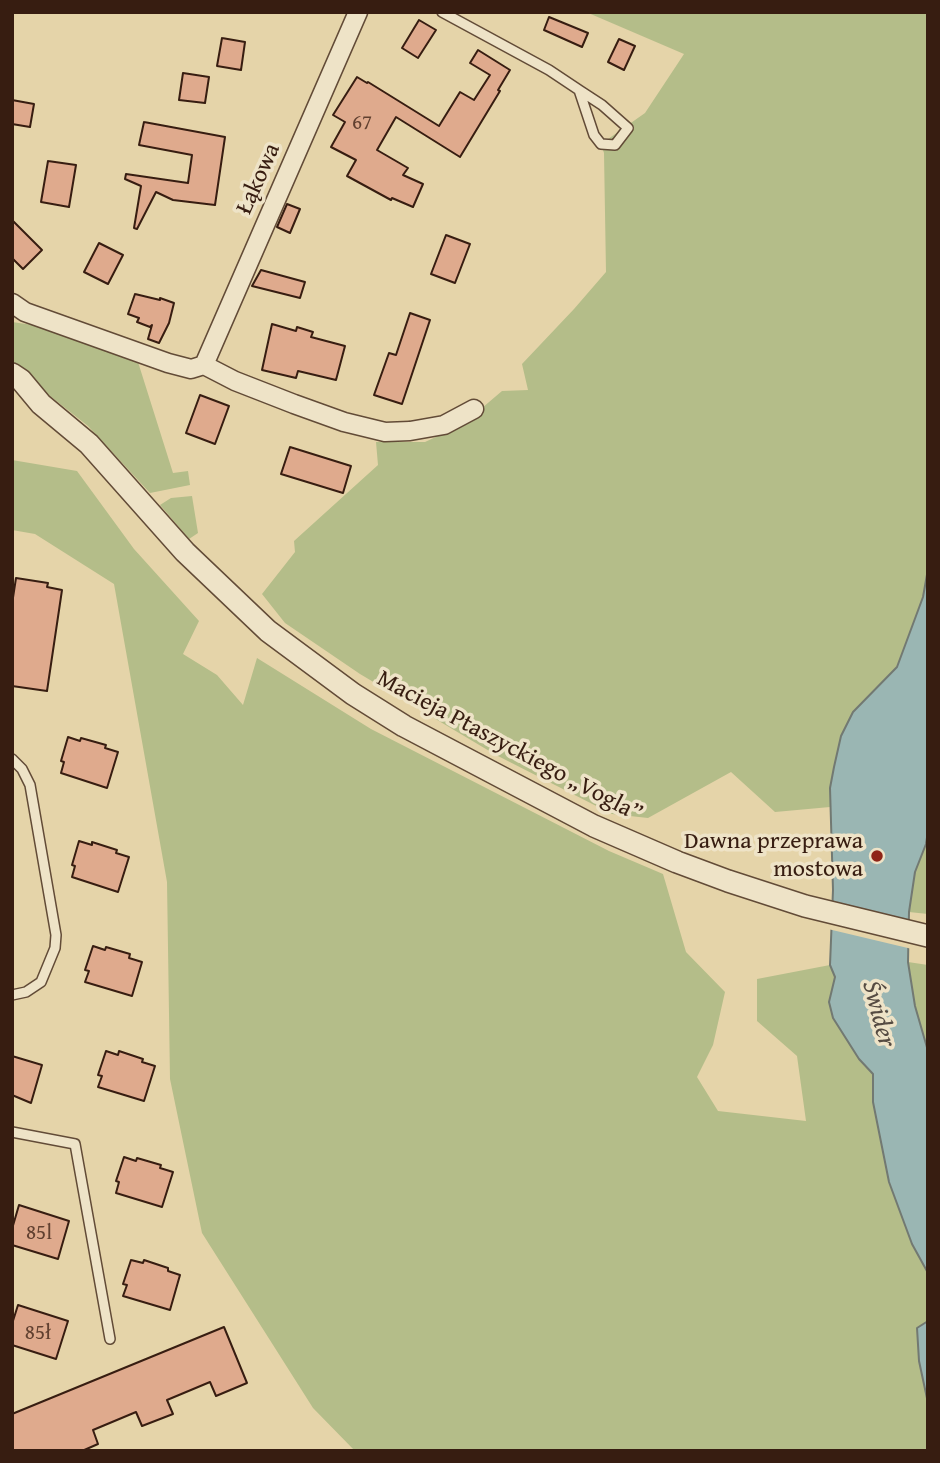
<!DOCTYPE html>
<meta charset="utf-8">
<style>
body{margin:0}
#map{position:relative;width:940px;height:1463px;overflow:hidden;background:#e5d4a9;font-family:"Gentium Book Plus",serif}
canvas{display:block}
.frame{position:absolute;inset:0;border:14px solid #371d11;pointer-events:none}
</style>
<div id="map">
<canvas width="940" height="1463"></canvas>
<div class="frame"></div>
</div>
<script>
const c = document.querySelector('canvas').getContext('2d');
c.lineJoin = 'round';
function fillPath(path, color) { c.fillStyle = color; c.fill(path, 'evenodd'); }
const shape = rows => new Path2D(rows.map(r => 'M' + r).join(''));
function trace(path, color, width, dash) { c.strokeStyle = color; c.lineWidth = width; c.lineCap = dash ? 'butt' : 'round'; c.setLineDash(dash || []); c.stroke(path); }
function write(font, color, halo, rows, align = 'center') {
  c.font = font + ' "Gentium Book Plus",serif'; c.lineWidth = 7; c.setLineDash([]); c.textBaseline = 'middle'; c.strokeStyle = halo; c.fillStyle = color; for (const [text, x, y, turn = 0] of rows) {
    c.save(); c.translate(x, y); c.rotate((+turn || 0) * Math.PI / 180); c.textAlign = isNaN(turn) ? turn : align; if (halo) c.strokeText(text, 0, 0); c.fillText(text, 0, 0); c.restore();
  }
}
const green = shape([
 [586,12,928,12,928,569,923,597,897,667,877,689,834,767,830,788,830,807,775,812,731,772,648,818,612,814,496,755,360,674,285,623,262,594,295,552,294,541,378,465,376,442,425,442,462,425,502,391,528,390,522,364,574,309,606,272,604,153,601,144,645,113,684,54],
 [12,322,33,325,138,362,173,473,188,471,190,485,150,493,88,426,12,366],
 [12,460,77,471,134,549,199,621,183,654,217,675,243,705,257,658,371,729,609,851,663,874,686,952,725,992,713,1045,697,1077,718,1111,806,1121,797,1056,757,1021,757,979,830,965,835,977,829,1002,859,1059,873,1074,873,1102,889,1182,912,1244,928,1273,928,1321,917,1328,919,1361,928,1403,928,1451,355,1451,313,1408,202,1233,170,1079,167,882,114,584,35,534,12,530],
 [192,496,198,533,189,539,160,505,171,498],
 [928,831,928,914,909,912,915,872,926,844],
 [908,962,928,965,928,1051,915,1006]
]);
const water = shape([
 [928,569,928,831,926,844,915,872,909,912,908,962,915,1006,928,1051,928,1273,912,1244,889,1182,873,1102,873,1074,859,1059,833,1018,829,1002,835,977,830,965,833,890,830,788,834,767,841,736,853,712,897,667,923,597,928,569],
 [928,1321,927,1357,928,1403,919,1361,917,1328,928,1321]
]);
const pier = shape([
 [829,900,913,921,912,949,828,929]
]);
const building = shape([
 [549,17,588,33,582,47,544,30,549,17],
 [419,20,436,30,418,58,402,48,419,20],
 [222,38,245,42,241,70,217,66,222,38],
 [619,39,635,46,624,70,608,62,619,39],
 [478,50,510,70,498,90,500,91,460,157,396,117,377,150,408,168,403,175,423,184,413,207,392,198,391,200,347,176,356,160,331,147,345,122,333,115,357,77,367,83,368,82,439,126,460,92,474,100,490,75,470,63,478,50],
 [183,73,209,77,205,103,179,100,183,73],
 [12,100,34,104,30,127,12,124,12,100],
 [144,122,225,137,215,205,173,200,156,192,137,229,134,228,141,186,125,179,126,174,188,183,192,155,139,145,144,122],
 [48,161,76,165,69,207,41,202,48,161],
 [287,204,300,209,290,233,277,227,287,204],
 [12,220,42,250,23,269,12,258,12,220],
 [446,235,470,244,455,283,431,274,446,235],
 [99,243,123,255,108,284,84,272,99,243],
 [261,270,305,282,300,298,252,286,261,270],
 [135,294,160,300,160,298,174,303,169,323,159,343,148,339,152,325,150,327,137,322,139,318,128,314,135,294],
 [410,313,430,320,402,404,374,395,389,353,396,355,410,313],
 [272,324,296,331,297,327,313,332,311,337,345,346,336,380,298,371,296,378,262,370,272,324],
 [200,395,229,406,215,444,186,433,200,395],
 [290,447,351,466,343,493,281,474,290,447],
 [16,578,48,583,47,587,62,590,47,691,12,686,12,604,16,578],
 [68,737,80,741,81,738,106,745,105,748,118,752,107,788,61,773,64,762,61,761,68,737],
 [79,841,92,845,92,842,117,850,116,853,129,857,118,892,72,877,75,866,72,865,79,841],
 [93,946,105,950,106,947,130,954,129,958,142,962,132,996,85,982,89,971,85,970,93,946],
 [106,1051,118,1055,119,1051,143,1059,142,1062,155,1066,144,1101,98,1087,102,1076,98,1075,106,1051],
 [12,1056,42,1065,31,1103,12,1095,12,1056],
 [124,1157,136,1161,137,1158,161,1165,160,1168,173,1172,162,1207,116,1193,119,1182,116,1181,124,1157],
 [19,1205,69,1221,58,1259,12,1245,12,1229,19,1205],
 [131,1260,143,1263,144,1260,168,1268,168,1271,180,1275,170,1310,123,1296,127,1285,123,1284,131,1260],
 [18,1305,68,1321,56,1359,12,1345,12,1324,18,1305],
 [224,1327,247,1383,216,1396,210,1382,167,1400,173,1414,142,1426,136,1412,93,1430,98,1444,82,1451,12,1451,12,1414,224,1327]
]);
const service = shape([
 [442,12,549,70,579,90,594,135,601,144,615,145,628,128,602,105,579,90],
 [12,759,22,769,30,785,56,935,55,948,41,982,26,992,12,995],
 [12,1132,75,1144,110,1339]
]);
const minor = shape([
 [12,303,25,312,168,363,191,369,204,365,358,12],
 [204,365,235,381,294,404,344,422,385,432,410,431,444,425,474,409]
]);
const tertiary = shape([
 [12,374,21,380,41,404,89,444,185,552,268,631,353,694,404,726,594,826,677,862,728,881,805,906,928,936]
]);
const markers = [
 [877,856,7,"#8f2418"]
];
const numberNames = [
 ["67",362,124],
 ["85l",39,1234],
 ["85ł",38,1334]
];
const streetNames = [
 ["Łąkowa",259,179,-66],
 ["Macieja Ptaszyckiego „Vogla”",509,747,28]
];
const poiNames = [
 ["Dawna przeprawa",863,842],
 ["mostowa",863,870]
];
const waterNames = [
 ["Świder",878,1014,75]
];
fillPath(green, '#b4bd89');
fillPath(water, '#9ab6b3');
trace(water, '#727972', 2);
fillPath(pier, '#e5d4a9');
fillPath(building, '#dfaa8d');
trace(building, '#371d11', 2);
trace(service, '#624b37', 12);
trace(minor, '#624b37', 21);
trace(tertiary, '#624b37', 24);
trace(service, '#eee3c7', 9);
trace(minor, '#eee3c7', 18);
trace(tertiary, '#eee3c7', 21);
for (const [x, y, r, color] of markers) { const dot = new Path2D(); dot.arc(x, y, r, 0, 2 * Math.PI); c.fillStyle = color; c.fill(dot); trace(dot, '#eee3c7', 2.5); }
write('21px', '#614030', null, numberNames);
write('24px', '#371d11', '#eee3c7', streetNames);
write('24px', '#371d11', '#eee3c7', poiNames, 'right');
write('italic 26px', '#554b42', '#eee3c7', waterNames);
</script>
